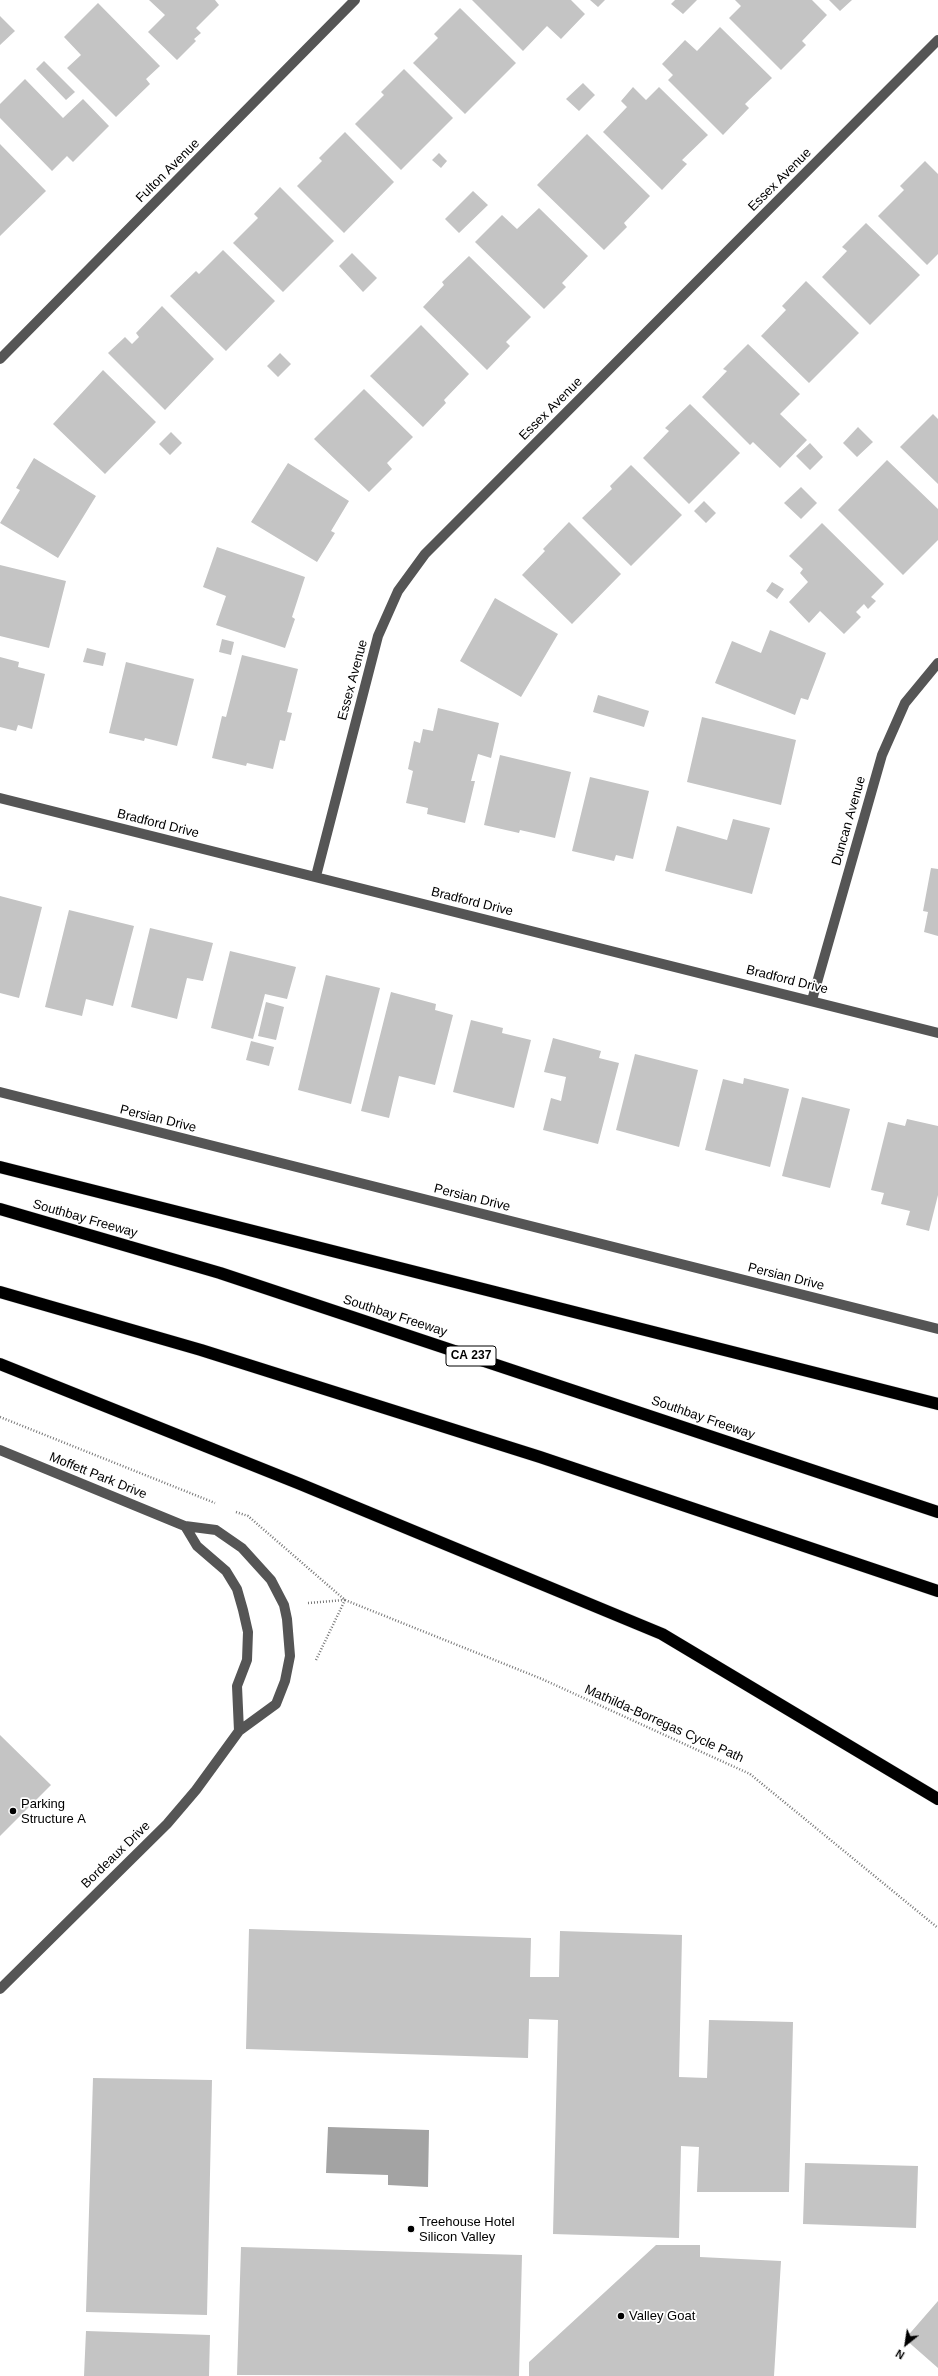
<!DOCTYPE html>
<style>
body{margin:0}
#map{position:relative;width:938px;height:2376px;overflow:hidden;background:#fff;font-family:Arial,sans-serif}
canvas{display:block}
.north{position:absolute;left:886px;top:2324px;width:40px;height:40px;-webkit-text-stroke:3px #fff;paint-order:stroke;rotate:210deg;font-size:11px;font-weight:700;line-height:16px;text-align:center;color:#000}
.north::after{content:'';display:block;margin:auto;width:14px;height:18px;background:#000;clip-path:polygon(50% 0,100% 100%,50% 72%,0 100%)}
</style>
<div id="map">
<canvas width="938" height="2376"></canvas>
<div class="north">N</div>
</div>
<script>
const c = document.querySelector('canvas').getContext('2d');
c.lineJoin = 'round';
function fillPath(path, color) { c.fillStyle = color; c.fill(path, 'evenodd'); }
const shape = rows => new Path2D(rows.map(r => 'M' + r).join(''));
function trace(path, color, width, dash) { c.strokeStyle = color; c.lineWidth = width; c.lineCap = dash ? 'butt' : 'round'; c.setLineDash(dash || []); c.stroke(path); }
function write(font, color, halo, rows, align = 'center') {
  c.font = font + ' Arial,sans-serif'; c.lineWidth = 3.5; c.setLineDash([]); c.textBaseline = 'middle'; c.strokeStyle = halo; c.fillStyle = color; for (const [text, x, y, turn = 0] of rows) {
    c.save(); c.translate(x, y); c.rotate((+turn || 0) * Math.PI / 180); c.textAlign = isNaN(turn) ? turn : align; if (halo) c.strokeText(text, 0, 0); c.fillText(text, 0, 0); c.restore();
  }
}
const water = shape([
 [328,2127,429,2130,428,2187,388,2185,388,2175,326,2173]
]);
const building = shape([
 [149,0,215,0,219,5,196,28,201,33,194,39,196,41,177,60,148,32,165,15],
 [472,0,571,0,585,14,561,39,547,26,523,51],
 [590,0,605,0,598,7],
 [675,0,697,0,683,14,671,4],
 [735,0,812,0,827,15,802,41,806,45,781,70,729,18,741,6],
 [829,0,852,0,840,11],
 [98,3,160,66,146,79,150,84,116,117,67,68,81,55,64,37],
 [460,8,516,63,465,114,413,63,438,38,434,34],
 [0,16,15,31,0,45],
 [720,27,772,78,745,104,749,108,723,135,668,80,673,75,662,64,685,40,697,51],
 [44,61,75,92,66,100,36,69],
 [404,69,453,118,401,170,355,124,384,95,381,92],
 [25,79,63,118,83,99,109,126,73,162,67,156,52,171,0,118,0,104],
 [583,83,595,95,579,111,566,99],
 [633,87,646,100,659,87,708,135,682,160,687,164,662,190,603,132,627,107,621,101],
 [345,132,394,182,344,233,297,186,322,161,319,158],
 [587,134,650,196,624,223,627,227,604,250,537,185],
 [0,144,46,191,0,236],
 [439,153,447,161,441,168,432,160],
 [925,161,938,174,938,254,927,265,878,216,904,190,900,186],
 [280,187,334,241,283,292,233,243,258,218,254,214],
 [473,191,488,205,459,233,445,219],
 [539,208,588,256,562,283,566,287,544,309,475,242,502,215,517,229],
 [866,223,920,275,870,325,822,277,847,251,842,247],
 [223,250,275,301,226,351,170,296,196,271,199,274],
 [352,253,377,278,363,292,339,266],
 [469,256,531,317,506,342,510,346,487,370,423,307,444,285,442,282],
 [806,281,859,333,809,383,761,336,786,310,782,306],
 [162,306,214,359,165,410,108,353,125,337,132,344,139,337,136,333],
 [421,325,469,374,444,400,446,403,423,427,370,376],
 [748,344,800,394,780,414,807,440,780,468,753,442,750,445,702,397,727,371,723,369],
 [280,353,291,364,278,377,267,366],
 [103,370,156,422,105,474,53,424],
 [364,389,413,437,387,463,392,469,369,492,314,439],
 [690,404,740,453,689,504,643,458,669,431,665,428],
 [933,414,938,419,938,484,900,447],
 [858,427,873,442,857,457,843,443],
 [171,432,182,443,170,455,159,444],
 [810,443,823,457,810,470,796,456],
 [34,458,96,496,58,558,0,523,20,490,16,488],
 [887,460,938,509,938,540,903,575,838,510],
 [288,463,349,501,331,531,335,533,317,562,251,522],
 [631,465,682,515,631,566,582,518,612,489,610,486],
 [801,487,817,503,801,519,784,503],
 [704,501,716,513,706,523,694,511],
 [569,522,621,574,572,624,522,575,545,551,543,549],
 [822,523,884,584,871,597,876,601,868,609,864,604,856,612,861,617,844,634,820,611,809,623,789,602,808,582,800,573,803,569,789,556],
 [217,547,305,577,292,617,295,619,285,648,216,625,226,596,203,587],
 [0,565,66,581,49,648,0,636],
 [772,582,784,589,777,599,766,591],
 [495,598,558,634,521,697,460,661],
 [770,630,826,653,808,700,801,698,795,715,715,683,732,641,761,653],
 [222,639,234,642,231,655,219,652],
 [87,648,106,653,103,666,83,662],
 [242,655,298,669,287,712,292,713,285,741,280,740,273,769,247,763,246,766,212,758,222,716,226,717],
 [0,657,19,662,18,667,45,674,32,729,18,725,16,731,0,727],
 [126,662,194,679,177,746,145,738,144,741,109,733],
 [598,695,649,711,644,727,593,712],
 [438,708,499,723,491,758,478,754,471,781,475,781,465,823,427,814,428,808,406,803,413,771,408,769,414,741,420,743,423,729,433,731],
 [702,717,796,740,781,805,687,782],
 [500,755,571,772,555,838,520,830,519,833,484,825],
 [590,777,649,791,633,859,616,855,614,861,572,851],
 [733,819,770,828,752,894,665,871,677,826,727,840],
 [931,868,938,869,938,936,924,932,928,912,923,911],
 [0,896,42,907,19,998,0,993],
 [69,910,134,926,113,1006,86,999,82,1016,45,1007],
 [150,928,213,943,203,981,187,978,177,1019,131,1007],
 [230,951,296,967,287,999,265,994,253,1039,211,1028],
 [326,975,380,988,351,1104,298,1090],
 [391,992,436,1004,435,1010,453,1015,435,1085,399,1076,389,1118,361,1111],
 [266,1002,284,1007,276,1040,258,1036],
 [471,1020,503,1028,502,1033,531,1040,514,1108,453,1092],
 [553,1038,601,1051,599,1058,619,1063,598,1144,543,1130,551,1098,561,1101,566,1077,544,1072],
 [251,1041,274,1047,269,1066,246,1060],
 [635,1054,698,1070,679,1147,616,1130],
 [744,1078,789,1089,770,1167,705,1150,723,1079,743,1084],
 [802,1097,850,1109,830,1188,782,1176],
 [907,1119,938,1126,938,1195,929,1231,906,1225,910,1211,881,1204,884,1193,871,1190,888,1122,905,1126],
 [0,1735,51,1785,0,1836],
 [249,1929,531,1938,530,1977,559,1977,560,1931,682,1935,679,2077,707,2078,709,2020,793,2022,789,2192,697,2192,699,2147,681,2146,679,2238,553,2234,558,2020,529,2019,528,2058,246,2049],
 [93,2078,212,2080,207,2315,86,2312],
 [805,2163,918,2166,916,2228,803,2224],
 [656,2245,700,2245,700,2257,781,2261,774,2376,529,2376,529,2362],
 [241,2247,522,2255,519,2376,237,2375],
 [938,2301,938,2368,905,2339],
 [86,2331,210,2335,209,2376,84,2376]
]);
const path = shape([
 [0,1417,215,1503],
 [236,1512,248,1516,345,1600,542,1679,750,1774,938,1928],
 [308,1603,345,1600],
 [316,1660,345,1600]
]);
const minor = shape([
 [0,359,355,0],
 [0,798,938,1033],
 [316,876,378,636,398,591,425,554,938,40],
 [812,1000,882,755,905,703,938,663],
 [0,1092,938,1329],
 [0,1450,185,1526,216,1530,242,1548,271,1580,284,1605,287,1619,290,1656,285,1681,276,1704,239,1731,196,1790,167,1824,0,1989],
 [185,1526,197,1546,226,1571,237,1589,243,1610,248,1632,247,1660,237,1686,239,1731]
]);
const highway = shape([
 [0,1167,938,1404],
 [0,1209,220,1273,938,1512],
 [0,1292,201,1350,540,1457,938,1591],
 [0,1364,300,1484,662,1634,938,1799]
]);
const markers = [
 [13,1811,4,"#000"],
 [411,2229,4,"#000"],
 [621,2316,4,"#000"]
];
const shields = [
 [471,1356,50]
];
const shieldNames = [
 ["CA 237",471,1356]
];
const streetNames = [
 ["Fulton Avenue",168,171,-45],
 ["Essex Avenue",780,180,-45],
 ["Essex Avenue",551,409,-45],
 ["Essex Avenue",353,680,-75],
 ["Duncan Avenue",849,821,-74],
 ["Bradford Drive",158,824,14],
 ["Bradford Drive",472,902,14],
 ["Bradford Drive",787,980,14],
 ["Persian Drive",158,1119,14],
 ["Persian Drive",472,1198,14],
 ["Southbay Freeway",85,1219,16],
 ["Persian Drive",786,1277,14],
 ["Southbay Freeway",395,1316,18],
 ["Southbay Freeway",703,1418,19],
 ["Moffett Park Drive",98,1476,22],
 ["Mathilda-Borregas Cycle Path",664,1724,24],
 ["Bordeaux Drive",116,1855,-44]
];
const poiNames = [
 ["Parking",21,1804],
 ["Structure A",21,1819],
 ["Treehouse Hotel",419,2222],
 ["Silicon Valley",419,2237],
 ["Valley Goat",629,2316]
];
fillPath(water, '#a3a3a3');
fillPath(building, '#c4c4c4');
trace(highway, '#dbdbdb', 13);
trace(path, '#777', 2.5, [1, 2]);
trace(minor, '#555', 10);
trace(highway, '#000', 12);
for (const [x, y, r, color] of markers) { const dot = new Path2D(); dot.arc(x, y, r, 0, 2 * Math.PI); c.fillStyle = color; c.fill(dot); trace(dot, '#fff', 1.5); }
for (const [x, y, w] of shields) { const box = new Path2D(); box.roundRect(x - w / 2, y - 10, w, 20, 3); c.fillStyle = '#fff'; c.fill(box); trace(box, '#000', 1); }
write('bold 12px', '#000', null, shieldNames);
write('13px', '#000', '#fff', streetNames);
write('13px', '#000', '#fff', poiNames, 'left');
</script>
